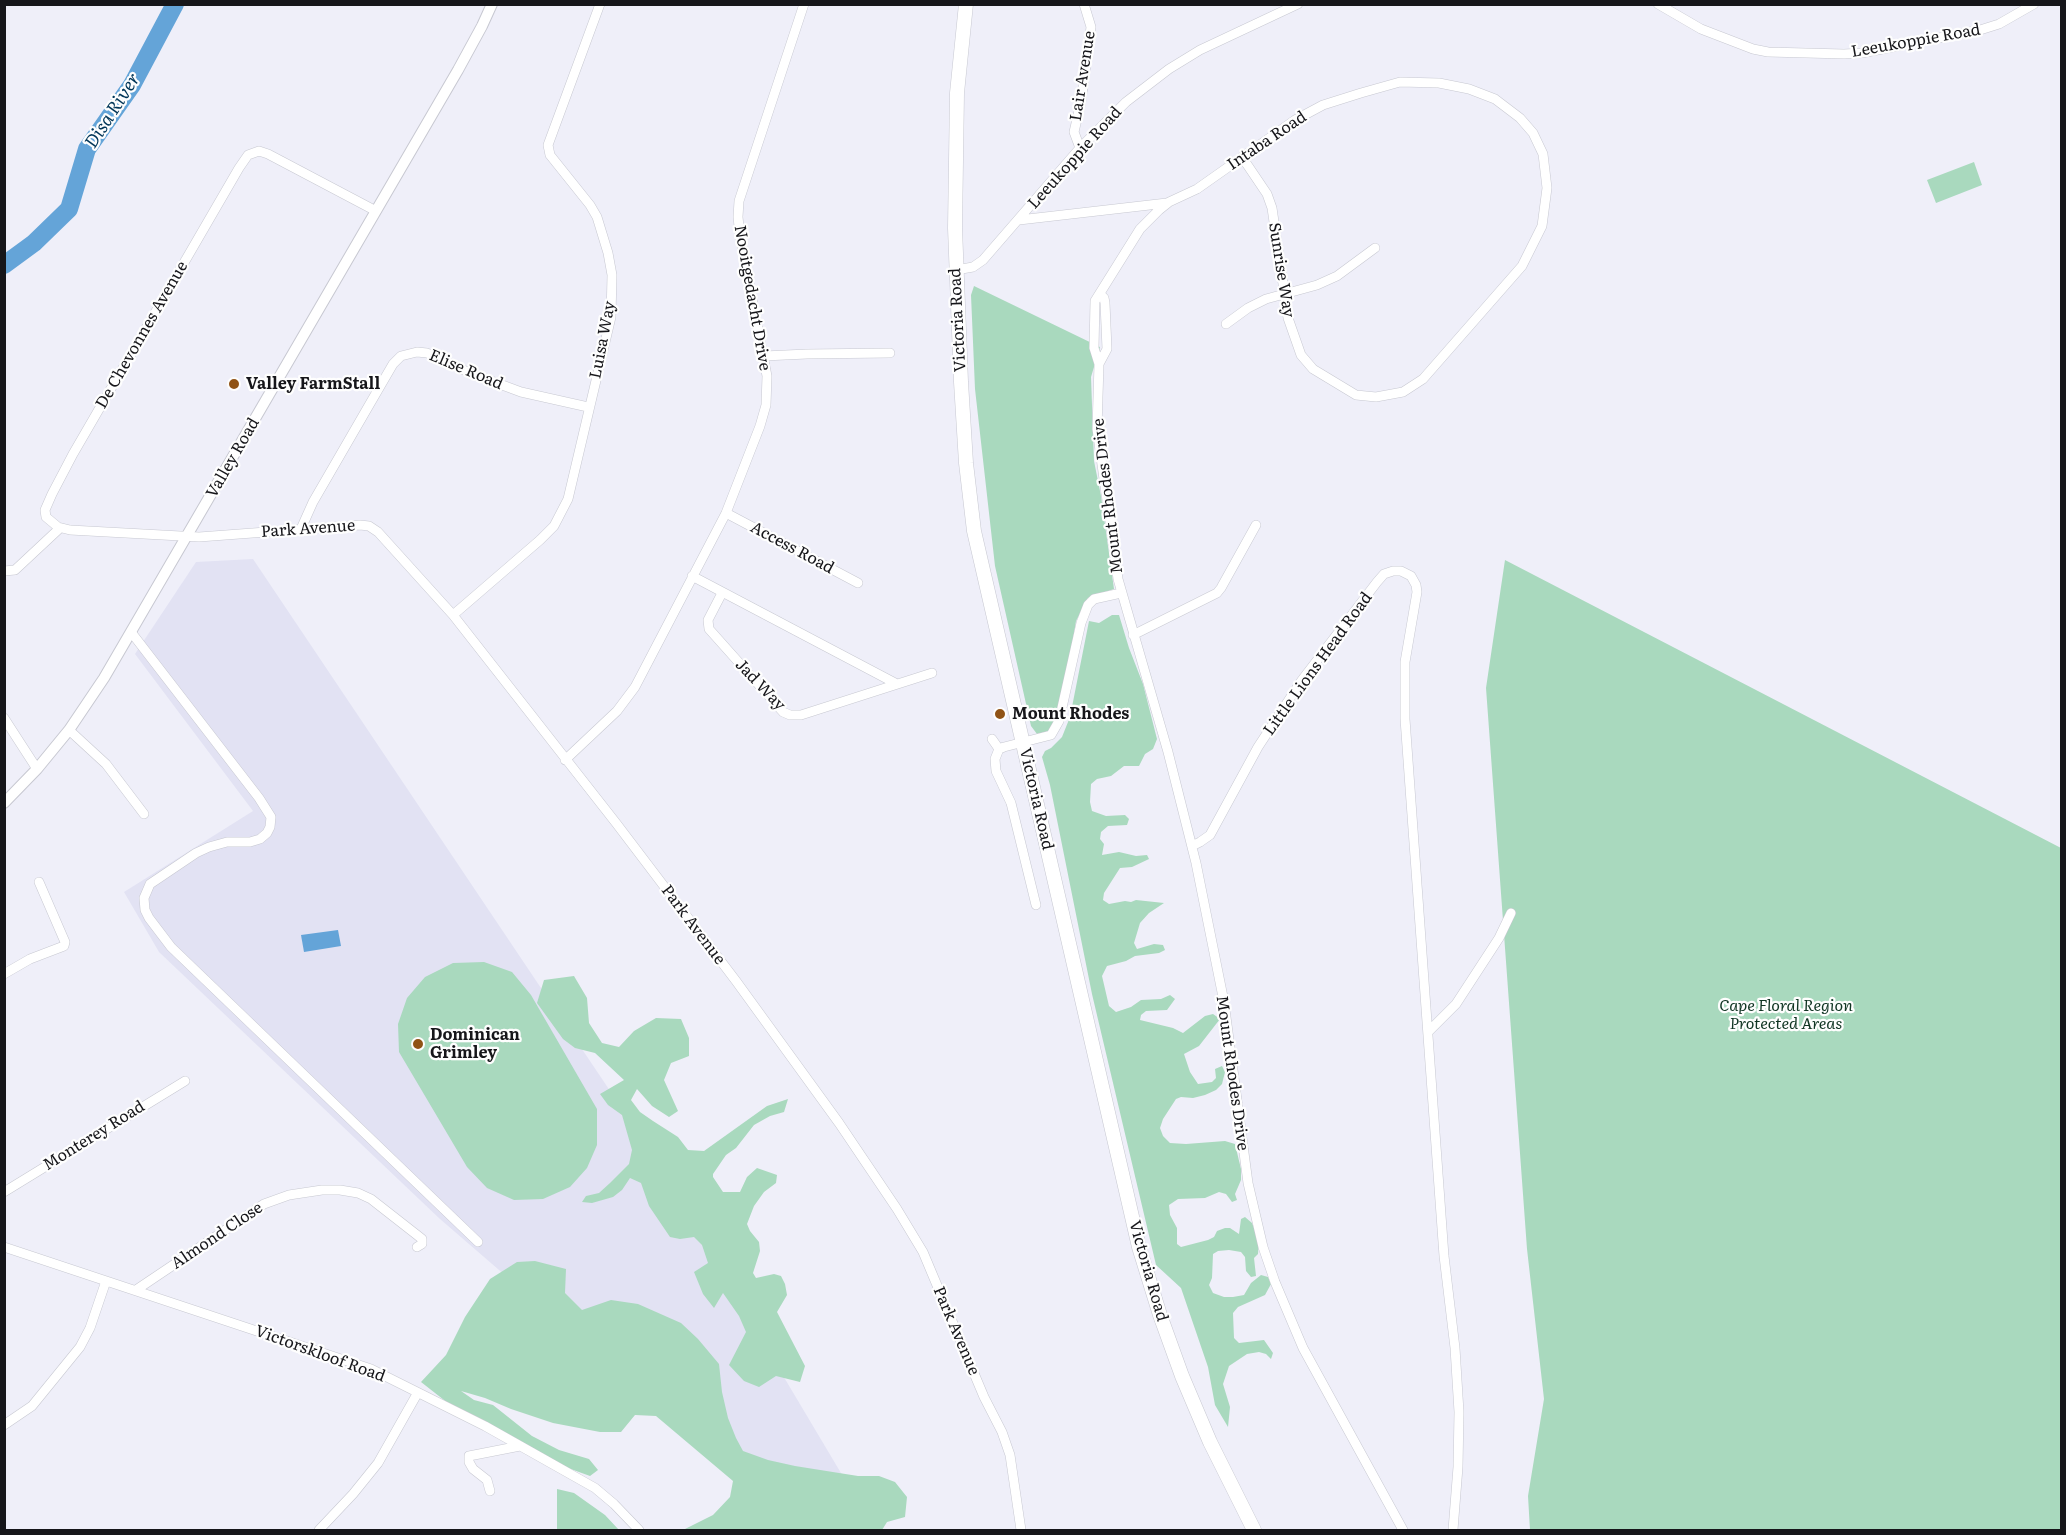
<!DOCTYPE html>
<style>
body{margin:0}
#map{position:relative;width:2066px;height:1535px;overflow:hidden;background:#efeff9;font-family:Literata,serif}
canvas{display:block}
.frame{position:absolute;inset:0;border:6px solid #16161a;pointer-events:none}
</style>
<div id="map">
<canvas width="2066" height="1535"></canvas>
<div class="frame"></div>
</div>
<script>
const c = document.querySelector('canvas').getContext('2d');
c.lineJoin = 'round';
function fillPath(path, color) { c.fillStyle = color; c.fill(path, 'evenodd'); }
const shape = rows => new Path2D(rows.map(r => 'M' + r).join(''));
function trace(path, color, width, dash) { c.strokeStyle = color; c.lineWidth = width; c.lineCap = dash ? 'butt' : 'round'; c.setLineDash(dash || []); c.stroke(path); }
function write(font, color, halo, rows, align = 'center') {
  c.font = font + ' Literata,serif'; c.lineWidth = 4.5; c.setLineDash([]); c.textBaseline = 'middle'; c.strokeStyle = halo; c.fillStyle = color; for (const [text, x, y, turn = 0] of rows) {
    c.save(); c.translate(x, y); c.rotate((+turn || 0) * Math.PI / 180); c.textAlign = isNaN(turn) ? turn : align; if (halo) c.strokeText(text, 0, 0); c.fillText(text, 0, 0); c.restore();
  }
}
const built = shape([
 [253,559,641,1137,860,1505,733,1472,440,1219,159,952,124,892,253,811,135,654,196,562]
]);
const green = shape([
 [1974,162,1982,185,1936,203,1927,180],
 [974,286,1100,347,1091,377,1094,461,1101,496,1114,589,1088,598,1076,621,1069,665,1058,717,1050,731,1037,734,1031,726,995,566,975,389,971,295],
 [1505,560,2061,848,2061,1530,1530,1530,1528,1496,1544,1399,1527,1249,1486,688],
 [1112,615,1119,615,1129,648,1143,684,1157,739,1153,749,1145,754,1139,766,1124,766,1111,776,1097,779,1091,784,1090,802,1092,811,1106,816,1125,815,1129,819,1127,825,1108,826,1101,832,1100,839,1104,844,1102,855,1119,852,1136,856,1147,855,1149,859,1132,867,1120,868,1104,893,1103,900,1109,904,1125,901,1131,902,1136,900,1164,903,1149,913,1140,923,1134,943,1137,949,1154,944,1163,945,1165,950,1159,953,1135,956,1126,961,1107,966,1102,976,1109,1006,1116,1012,1131,1007,1141,1000,1161,999,1170,995,1175,999,1167,1010,1146,1011,1141,1015,1140,1020,1173,1028,1183,1033,1205,1016,1213,1014,1220,1019,1199,1046,1184,1054,1190,1072,1198,1084,1212,1082,1216,1078,1215,1069,1222,1066,1225,1072,1222,1084,1216,1090,1205,1095,1193,1098,1181,1097,1176,1099,1163,1119,1160,1128,1163,1136,1170,1143,1186,1144,1225,1141,1235,1144,1241,1169,1241,1180,1235,1194,1237,1200,1232,1202,1226,1194,1219,1192,1205,1198,1178,1199,1169,1205,1170,1215,1177,1228,1177,1244,1181,1247,1208,1240,1214,1237,1217,1231,1225,1228,1230,1228,1239,1234,1241,1219,1245,1217,1252,1223,1259,1240,1258,1254,1254,1258,1256,1276,1251,1277,1246,1271,1245,1257,1241,1252,1229,1250,1218,1251,1213,1254,1212,1278,1209,1285,1213,1293,1224,1297,1233,1297,1244,1295,1251,1283,1261,1275,1268,1277,1271,1284,1265,1295,1238,1307,1233,1313,1234,1338,1239,1343,1264,1340,1273,1353,1271,1359,1266,1354,1259,1352,1247,1354,1229,1366,1223,1384,1230,1407,1228,1427,1215,1405,1208,1367,1181,1288,1156,1265,1092,994,1050,785,1042,757,1045,751,1051,748,1062,737,1070,717,1089,621,1099,623],
 [484,962,512,972,531,995,597,1109,597,1145,587,1168,570,1187,543,1199,514,1200,487,1188,467,1167,399,1052,398,1024,407,998,425,977,453,963],
 [574,976,587,998,589,1023,602,1043,619,1047,634,1031,656,1018,681,1019,689,1038,689,1056,671,1063,664,1080,678,1111,669,1117,652,1106,637,1089,631,1100,640,1112,653,1121,678,1137,688,1150,704,1151,767,1106,788,1099,784,1112,770,1116,754,1125,736,1148,726,1155,713,1174,713,1177,723,1192,740,1192,747,1177,757,1168,777,1175,776,1183,764,1192,754,1206,747,1224,750,1231,759,1242,760,1251,753,1273,756,1278,774,1274,781,1276,785,1284,787,1295,777,1312,805,1366,800,1382,776,1376,759,1387,744,1381,729,1365,746,1332,739,1316,723,1293,714,1308,703,1294,694,1272,708,1263,702,1245,694,1237,680,1239,670,1237,649,1206,641,1183,630,1178,622,1190,613,1197,592,1203,582,1202,586,1196,599,1193,610,1183,629,1164,632,1150,622,1115,608,1105,600,1094,624,1080,595,1053,575,1048,563,1039,537,1003,544,980],
 [535,1261,566,1269,565,1293,582,1310,611,1300,638,1304,681,1323,698,1339,719,1364,722,1392,728,1418,736,1438,743,1451,768,1460,795,1466,858,1476,879,1476,895,1482,907,1497,905,1517,887,1522,882,1530,683,1530,713,1515,730,1497,733,1481,656,1416,635,1415,621,1432,600,1432,553,1423,511,1409,485,1398,461,1391,474,1400,493,1405,532,1436,559,1450,589,1459,598,1470,590,1476,557,1464,458,1411,421,1382,446,1355,465,1317,490,1279,517,1262],
 [557,1489,574,1493,605,1515,619,1530,557,1530]
]);
const water = shape([
 [338,930,341,946,304,952,301,935]
]);
const river = shape([
 [4,265,34,243,69,209,87,149,132,85,175,4]
]);
const minor = shape([
 [1658,4,1701,29,1753,49,1768,52,1844,54,1862,53,1980,30,1999,24,2034,4],
 [1080,148,1074,132,1081,102,1091,27,1084,4],
 [1242,157,1267,194,1272,208,1288,318,1301,355,1313,369,1356,395,1376,397,1403,392,1423,379,1522,266,1542,226,1547,188,1543,154,1533,133,1520,118,1495,99,1469,89,1439,83,1400,82,1361,93,1323,105,1295,120,1197,189,1169,202,1159,210,1140,229,1095,301,1094,348,1099,364,1097,429,1118,579,1168,752,1196,863,1224,1002,1248,1183,1263,1247,1275,1282,1303,1348,1403,1530],
 [376,211,268,154,259,151,248,155,239,168,73,454,52,494,45,510,46,517,58,527,70,530,199,537,360,525,369,526,378,532,453,615,616,823,736,981,839,1123,897,1209,923,1252,984,1397,1002,1432,1010,1455,1021,1530],
 [1019,220,1167,203],
 [956,270,973,267,983,260,1080,148,1126,102,1169,69,1200,50,1298,4],
 [1226,324,1248,308,1266,299,1317,285,1337,276,1375,248],
 [764,356,807,354,890,353],
 [1099,364,1107,349,1105,303,1104,298,1100,294],
 [726,513,858,583],
 [300,531,313,502,368,407,393,364,401,356,417,352,427,353,470,373,521,392,588,407],
 [4,571,15,570,60,528],
 [692,576,895,683],
 [722,593,708,620,709,629,783,712,790,715,801,715,932,673],
 [453,615,540,540,554,526,568,499,611,317,612,275,608,253,597,217,590,205,550,155,548,145,600,4],
 [131,632,259,798,271,817,270,827,267,833,260,839,250,842,227,842,209,847,196,853,150,884,144,898,145,910,149,918,171,947,478,1242],
 [1133,635,1217,593,1221,588,1256,525],
 [4,718,37,769],
 [69,730,106,764,144,814],
 [992,739,999,749],
 [565,760,617,711,635,687,726,513,760,426,766,405,767,376,740,236,738,217,739,201,804,4],
 [1192,846,1200,842,1210,835,1258,747,1302,680,1377,582,1384,574,1393,571,1401,571,1411,576,1416,585,1417,592,1405,662,1405,719,1444,1256,1455,1348,1459,1412,1458,1467,1453,1530],
 [1036,905,1011,803,996,771,995,759,999,749,1004,747,1051,735,1059,721,1081,623,1088,605,1094,599,1121,593],
 [4,974,30,959,64,946,65,942,39,882],
 [1429,1031,1456,1004,1499,938,1511,913],
 [4,1192,185,1081],
 [4,1247,371,1369,485,1426,595,1488,614,1504,639,1530],
 [136,1290,264,1204,289,1195,322,1190,340,1190,358,1193,371,1199,417,1235,422,1239,422,1244,417,1247],
 [4,1425,32,1406,80,1347,90,1328,106,1281],
 [490,1491,487,1480,473,1469,469,1462,469,1456,520,1446],
 [319,1530,353,1494,378,1463,417,1394]
]);
const tertiary = shape([
 [4,803,37,769,69,730,104,678,458,70,482,26,492,4]
]);
const primary = shape([
 [966,4,957,93,955,228,961,382,966,463,974,531,1139,1247,1160,1315,1182,1376,1210,1442,1254,1530]
]);
const markers = [
 [234,384,6,"#905316"],
 [1000,714,6,"#905316"],
 [418,1044,6,"#905316"]
];
const streetNames = [
 ["Leeukoppie Road",1916,41,-10],
 ["Lair Avenue",1083,76,-81],
 ["Intaba Road",1267,141,-34],
 ["Leeukoppie Road",1075,158,-48],
 ["Sunrise Way",1281,270,81],
 ["Nooitgedacht Drive",752,298,80],
 ["Victoria Road",958,320,-93],
 ["De Chevonnes Avenue",142,335,-60],
 ["Luisa Way",603,340,-79],
 ["Elise Road",466,370,23],
 ["Valley Road",233,458,-60],
 ["Mount Rhodes Drive",1108,496,-97],
 ["Park Avenue",308,529,-4],
 ["Access Road",792,548,28],
 ["Little Lions Head Road",1318,664,-54],
 ["Jad Way",760,685,46],
 ["Victoria Road",1036,799,77],
 ["Park Avenue",693,925,53],
 ["Mount Rhodes Drive",1232,1073,82],
 ["Monterey Road",94,1136,-32],
 ["Almond Close",217,1236,-34],
 ["Victoria Road",1148,1271,74],
 ["Park Avenue",956,1331,67],
 ["Victorskloof Road",320,1354,20]
];
const poiNames = [
 ["Valley FarmStall",246,384],
 ["Mount Rhodes",1012,714],
 ["Dominican",430,1035],
 ["Grimley",430,1053]
];
const parkNames = [
 ["Cape Floral Region",1786,1006],
 ["Protected Areas",1786,1024]
];
const waterNames = [
 ["Disa River",113,111,-57]
];
fillPath(built, '#e2e2f3');
fillPath(green, '#a9d9be');
fillPath(water, '#64a4d8');
trace(river, '#64a4d8', 18);
trace(minor, '#c7c8d1', 10);
trace(tertiary, '#c7c8d1', 12);
trace(primary, '#c7c8d1', 15);
trace(minor, '#fff', 9);
trace(tertiary, '#fff', 10);
trace(primary, '#fff', 14);
for (const [x, y, r, color] of markers) { const dot = new Path2D(); dot.arc(x, y, r, 0, 2 * Math.PI); c.fillStyle = color; c.fill(dot); trace(dot, '#fefefe', 2); }
write('16px', '#16161a', '#fefefe', streetNames);
write('bold 16px', '#16161a', '#fefefe', poiNames, 'left');
write('italic 16px', '#103523', '#fefefe', parkNames);
write('italic 18px', '#023658', '#fefefe', waterNames);
</script>
